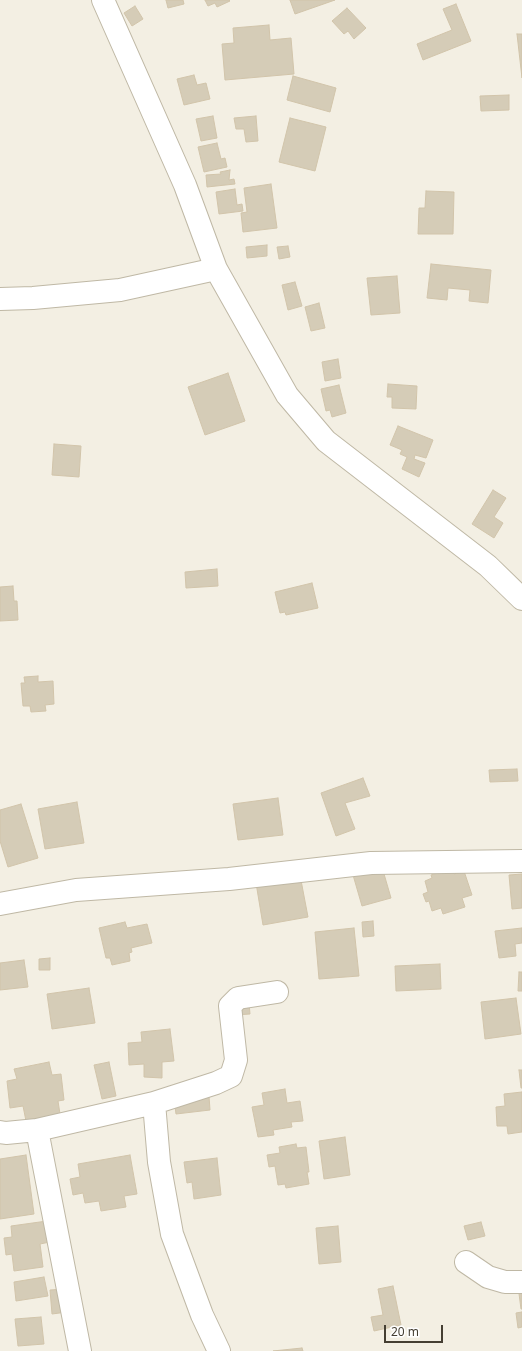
<!DOCTYPE html>
<style>
body{margin:0}
#map{position:relative;width:522px;height:1351px;overflow:hidden;background:#f3efe3;font-family:"Noto Sans",sans-serif}
canvas{display:block}
.scale{position:absolute;left:384px;top:1325px;width:59px;height:18px;box-sizing:border-box;border:2px solid #453f33;border-top:0;padding-left:5px;font-size:12px;line-height:14px;white-space:nowrap;color:#453f33;-webkit-text-stroke:3px #fff;paint-order:stroke}
</style>
<div id="map">
<canvas width="522" height="1351"></canvas>
<div class="scale">20 m</div>
</div>
<script>
const c = document.querySelector('canvas').getContext('2d');
c.lineJoin = 'round';
function fillPath(path, color) { c.fillStyle = color; c.fill(path, 'evenodd'); }
const shape = rows => new Path2D(rows.map(r => 'M' + r).join(''));
function trace(path, color, width, dash) { c.strokeStyle = color; c.lineWidth = width; c.lineCap = dash ? 'butt' : 'round'; c.setLineDash(dash || []); c.stroke(path); }
const building = shape([
 [166,0,183,0,184,4,168,8,166,0],
 [205,0,229,0,230,1,217,7,215,3,208,6,205,0],
 [290,0,335,0,295,14,290,0],
 [456,4,471,41,423,60,417,44,452,30,443,9,456,4],
 [135,6,143,19,132,26,124,13,135,6],
 [347,8,366,28,354,39,348,31,344,34,332,21,347,8],
 [269,25,270,40,291,38,294,74,225,80,222,44,234,43,233,28,269,25],
 [517,34,522,34,522,78,517,34],
 [194,75,197,85,206,83,210,99,184,105,177,79,194,75],
 [293,76,336,88,330,112,287,100,293,76],
 [509,95,509,110,481,111,480,96,509,95],
 [213,116,217,138,201,141,196,119,213,116],
 [256,116,258,141,246,142,244,129,236,129,234,118,256,116],
 [290,118,326,127,315,171,279,162,290,118],
 [217,143,221,159,225,158,227,167,204,172,198,147,217,143],
 [230,170,229,180,234,179,235,184,207,187,206,175,221,174,220,172,230,170],
 [271,184,277,228,243,232,241,213,247,212,244,188,271,184],
 [235,189,237,205,242,204,243,211,219,214,216,192,235,189],
 [426,191,454,192,453,234,418,234,419,208,425,208,426,191],
 [267,245,267,256,247,258,246,247,267,245],
 [288,246,290,257,279,259,277,247,288,246],
 [431,264,491,270,488,303,469,301,470,290,448,288,447,300,427,298,431,264],
 [397,276,400,313,371,315,367,278,397,276],
 [295,282,302,306,288,310,282,285,295,282],
 [319,303,325,328,311,331,305,307,319,303],
 [338,359,341,378,325,381,322,362,338,359],
 [228,373,245,421,205,435,188,387,228,373],
 [388,384,417,386,416,409,392,408,392,397,387,397,388,384],
 [339,385,346,413,332,417,330,410,326,411,321,389,339,385],
 [398,426,433,440,426,458,415,455,414,459,425,463,419,477,402,469,407,457,400,454,402,450,390,445,398,426],
 [54,444,81,446,79,477,52,475,54,444],
 [493,490,506,498,494,517,503,523,494,538,472,524,493,490],
 [217,569,218,586,186,588,185,572,217,569],
 [312,583,318,608,286,615,285,612,280,613,275,592,312,583],
 [13,586,14,601,17,601,18,620,0,621,0,587,13,586],
 [38,676,38,682,53,681,54,704,45,705,46,711,31,712,30,706,23,706,21,683,25,683,24,677,38,676],
 [517,769,518,781,490,782,489,770,517,769],
 [363,778,370,796,345,803,355,829,336,836,321,793,363,778],
 [278,798,283,835,238,840,233,804,278,798],
 [77,802,84,843,45,849,38,809,77,802],
 [21,804,38,858,8,867,0,841,0,810,21,804],
 [382,867,391,898,362,906,353,875,382,867],
 [452,869,454,874,464,871,472,895,462,898,465,907,443,914,441,908,432,911,429,901,426,902,423,894,428,892,425,881,432,878,431,875,452,869],
 [522,874,522,908,512,909,509,875,522,874],
 [300,875,308,917,263,925,256,883,300,875],
 [373,921,374,936,363,937,362,922,373,921],
 [125,922,127,928,147,924,152,943,131,948,132,952,129,953,130,961,112,965,110,958,106,958,99,928,125,922],
 [354,928,359,976,319,979,315,932,354,928],
 [522,928,522,943,515,944,516,956,499,958,495,931,522,928],
 [50,958,50,970,39,970,39,959,50,958],
 [24,960,28,987,0,990,0,963,24,960],
 [440,964,441,989,396,991,395,966,440,964],
 [519,972,522,972,522,991,518,991,519,972],
 [89,988,95,1023,52,1029,47,994,89,988],
 [516,998,521,1034,485,1039,481,1002,516,998],
 [249,1003,250,1014,235,1015,249,1003],
 [170,1029,174,1061,162,1062,162,1078,144,1077,144,1064,129,1065,128,1043,142,1042,141,1032,170,1029],
 [49,1062,52,1075,61,1074,64,1100,58,1101,60,1114,26,1121,23,1106,10,1108,7,1081,17,1079,14,1069,49,1062],
 [109,1062,116,1096,102,1099,94,1065,109,1062],
 [519,1070,522,1070,522,1088,521,1088,519,1070],
 [285,1089,287,1103,300,1101,303,1121,291,1122,292,1127,273,1130,274,1135,258,1137,252,1107,264,1105,262,1093,285,1089],
 [522,1092,522,1132,508,1134,507,1126,497,1126,496,1107,505,1106,504,1094,522,1092],
 [209,1096,210,1110,176,1114,174,1099,209,1096],
 [345,1137,350,1175,324,1179,319,1141,345,1137],
 [296,1144,297,1148,306,1147,309,1172,307,1172,309,1184,286,1188,285,1184,278,1185,275,1166,269,1167,267,1155,280,1153,279,1147,296,1144],
 [26,1155,34,1214,0,1219,0,1159,26,1155],
 [130,1155,137,1194,124,1196,126,1207,101,1211,99,1201,85,1203,83,1193,73,1195,70,1179,80,1177,78,1164,130,1155],
 [217,1158,221,1195,194,1199,192,1182,187,1183,184,1162,217,1158],
 [47,1221,50,1242,40,1244,43,1267,14,1271,12,1254,6,1255,4,1238,12,1237,11,1226,47,1221],
 [481,1222,485,1236,468,1240,464,1226,481,1222],
 [338,1226,341,1262,319,1264,316,1228,338,1226],
 [44,1277,48,1296,16,1301,14,1282,44,1277],
 [522,1285,522,1309,521,1309,518,1286,522,1285],
 [393,1286,401,1325,374,1331,371,1317,383,1315,378,1289,393,1286],
 [65,1289,67,1312,52,1314,50,1290,65,1289],
 [522,1312,522,1327,518,1328,516,1313,522,1312],
 [41,1317,44,1344,18,1346,15,1319,41,1317],
 [302,1348,303,1351,273,1351,302,1348]
]);
const minor = shape([
 [103,0,185,185,216,269,287,395,326,441,488,566,522,599],
 [0,299,33,298,120,290,216,269],
 [0,904,76,890,229,879,371,863,522,861],
 [154,1103,159,1162,172,1234,202,1315,219,1351],
 [37,1130,80,1351],
 [0,1132,6,1133,37,1130,154,1103,216,1083,231,1076,236,1060,230,1006,238,998,277,992],
 [466,1262,488,1277,505,1282,522,1282]
]);
fillPath(building, '#d5ccb7');
trace(building, '#d1c4aa', 1);
trace(minor, '#bfb8a5', 24);
trace(minor, '#fff', 22);
</script>
